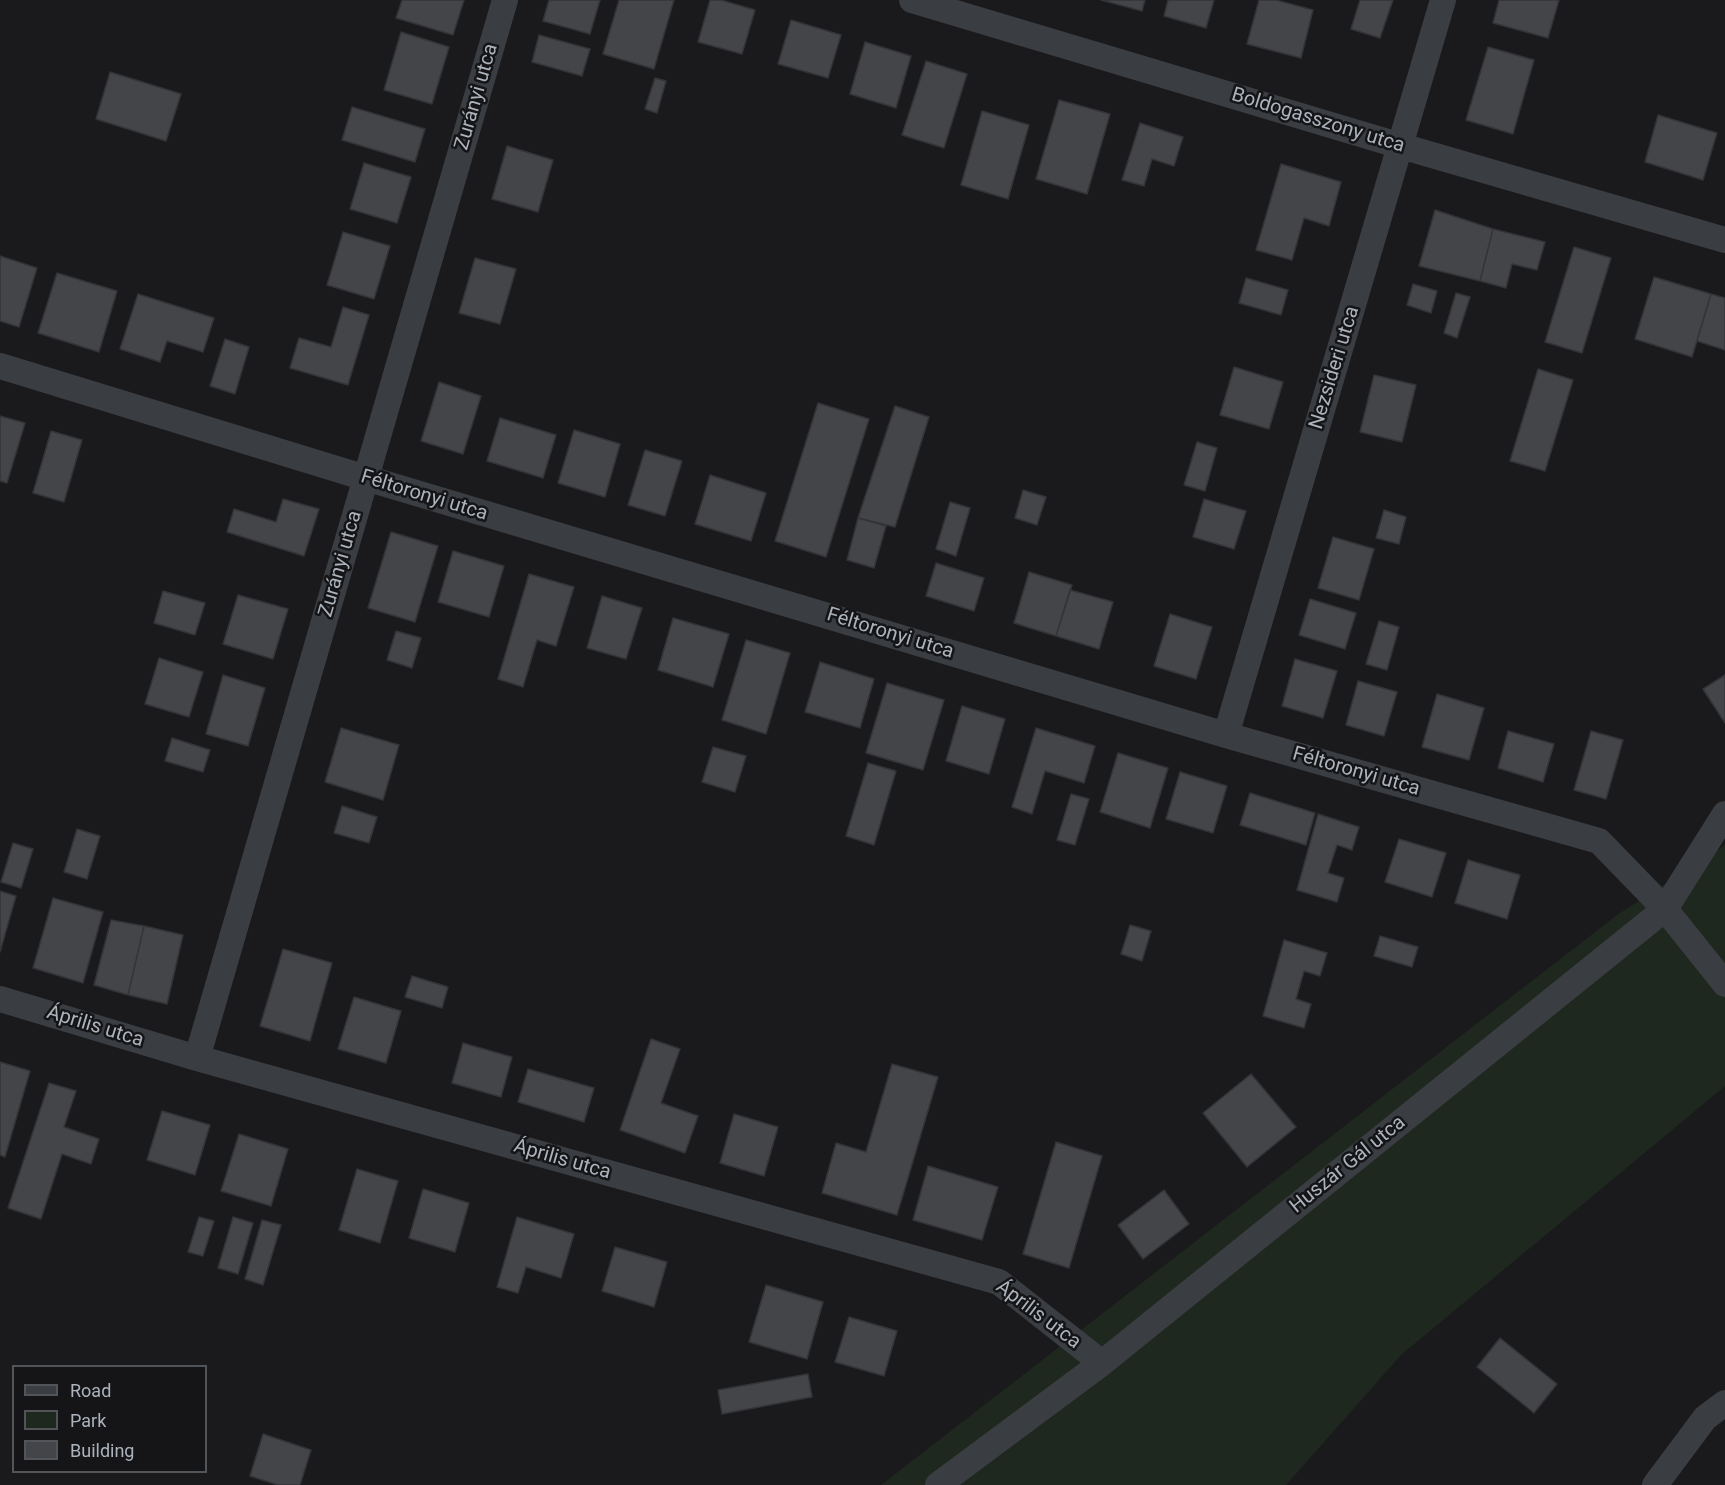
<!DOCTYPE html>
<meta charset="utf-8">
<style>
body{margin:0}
#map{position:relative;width:1725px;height:1485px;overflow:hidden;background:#1a1a1c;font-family:Roboto,sans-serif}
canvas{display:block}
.legend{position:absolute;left:12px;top:1365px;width:195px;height:108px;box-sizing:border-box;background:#151517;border:2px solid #515459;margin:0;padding:8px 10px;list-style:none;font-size:18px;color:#acb3bc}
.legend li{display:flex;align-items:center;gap:12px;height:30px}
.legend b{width:30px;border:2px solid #515459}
</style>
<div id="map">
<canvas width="1725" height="1485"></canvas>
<ul class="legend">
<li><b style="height:8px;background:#3a3d41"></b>Road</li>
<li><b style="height:16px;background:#1f281f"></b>Park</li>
<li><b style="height:16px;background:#444549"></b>Building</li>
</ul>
</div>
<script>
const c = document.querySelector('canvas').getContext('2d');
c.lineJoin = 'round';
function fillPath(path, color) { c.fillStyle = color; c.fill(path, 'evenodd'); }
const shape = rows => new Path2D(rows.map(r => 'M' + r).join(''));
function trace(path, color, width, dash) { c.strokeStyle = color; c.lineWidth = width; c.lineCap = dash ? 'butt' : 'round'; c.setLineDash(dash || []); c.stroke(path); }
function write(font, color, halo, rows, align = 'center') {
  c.font = font + ' Roboto,sans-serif'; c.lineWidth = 5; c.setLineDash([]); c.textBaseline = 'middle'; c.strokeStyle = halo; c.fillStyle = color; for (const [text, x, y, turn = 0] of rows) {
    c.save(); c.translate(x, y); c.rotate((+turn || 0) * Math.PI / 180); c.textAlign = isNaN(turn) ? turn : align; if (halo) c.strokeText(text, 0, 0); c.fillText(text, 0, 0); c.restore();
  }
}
const green = shape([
 [1725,845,1725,1086,1401,1355,1286,1485,881,1485,1617,915]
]);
const building = shape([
 [402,0,464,0,453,35,396,18,402,0],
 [549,0,600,0,590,34,543,21,549,0],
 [619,0,674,0,654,69,603,54,619,0],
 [710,0,721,0,755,10,742,54,698,42,710,0],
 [1101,0,1145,0,1142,11,1101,0],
 [1168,0,1214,0,1206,28,1164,16,1168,0],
 [1259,0,1276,0,1313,10,1301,58,1247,44,1259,0],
 [1360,0,1393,0,1380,38,1351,29,1360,0],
 [1499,0,1559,0,1548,38,1493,23,1499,0],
 [791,20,841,35,828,78,778,64,791,20],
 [401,32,449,47,432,104,384,90,401,32],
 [539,35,590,49,582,76,532,62,539,35],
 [865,42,911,56,896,108,850,94,865,42],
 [1488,47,1534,60,1513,134,1466,120,1488,47],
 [926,61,967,74,944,148,902,135,926,61],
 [110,72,181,94,166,141,96,119,110,72],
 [655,78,666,81,657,113,645,109,655,78],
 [1059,100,1110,114,1087,194,1036,179,1059,100],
 [352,107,425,129,415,162,342,140,352,107],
 [982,111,1029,125,1008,199,961,185,982,111],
 [1658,115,1717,133,1703,180,1645,162,1658,115],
 [1140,123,1183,137,1174,166,1152,159,1144,186,1122,180,1140,123],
 [507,146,553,160,538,212,492,199,507,146],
 [364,163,411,177,397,223,350,209,364,163],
 [1281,164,1341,182,1329,226,1304,218,1292,260,1256,250,1281,164],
 [1435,210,1493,229,1480,281,1419,266,1435,210],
 [1493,229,1545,242,1537,270,1512,264,1506,288,1480,281,1493,229],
 [343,232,390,246,374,299,327,285,343,232],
 [1574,247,1611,258,1582,353,1545,342,1574,247],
 [0,256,37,268,19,327,0,321,0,256],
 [475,258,516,269,500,324,459,313,475,258],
 [57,273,117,291,99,352,38,333,57,273],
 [1654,277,1711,294,1692,357,1635,339,1654,277],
 [1246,278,1288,290,1281,315,1239,303,1246,278],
 [1413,284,1437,291,1431,313,1407,305,1413,284],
 [1456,293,1470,297,1457,338,1444,333,1456,293],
 [138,294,214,318,203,352,167,341,160,362,120,349,138,294],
 [1711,294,1725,298,1725,350,1697,341,1711,294],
 [343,307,369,315,348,385,290,368,299,338,331,347,343,307],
 [225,339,249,347,235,394,210,386,225,339],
 [1234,367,1283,382,1269,429,1220,415,1234,367],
 [1538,369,1573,380,1545,471,1510,461,1538,369],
 [1374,375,1416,385,1402,442,1360,432,1374,375],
 [439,382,481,396,463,454,421,441,439,382],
 [818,403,869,419,826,557,775,541,818,403],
 [895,406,929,417,895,527,858,518,895,406],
 [0,416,25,423,7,483,0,481,0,416],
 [500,418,556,435,543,478,487,461,500,418],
 [574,430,620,444,605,497,558,483,574,430],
 [51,431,82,440,64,502,33,493,51,431],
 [1197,442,1217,448,1205,491,1184,485,1197,442],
 [645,450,682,461,665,516,628,505,645,450],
 [710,475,766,493,751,541,695,524,710,475],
 [1023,490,1046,497,1037,525,1015,518,1023,490],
 [283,499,319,509,304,556,227,532,234,509,276,522,283,499],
 [1204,499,1246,511,1234,549,1193,537,1204,499],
 [950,502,970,508,956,556,936,549,950,502],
 [1384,510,1406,517,1399,544,1376,538,1384,510],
 [858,518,886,526,874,568,847,560,858,518],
 [391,532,438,546,415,622,368,608,391,532],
 [1333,537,1374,549,1359,600,1318,588,1333,537],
 [453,551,504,566,489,617,438,602,453,551],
 [936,563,984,578,974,611,926,596,936,563],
 [1029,572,1072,585,1056,636,1014,623,1029,572],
 [529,574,574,587,556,646,537,640,523,687,498,679,529,574],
 [1070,590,1113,602,1099,649,1056,636,1070,590],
 [163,591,205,603,195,635,154,623,163,591],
 [238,595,288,609,273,659,223,644,238,595],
 [602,596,642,608,626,659,587,648,602,596],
 [1310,599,1356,613,1345,649,1299,635,1310,599],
 [1170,614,1212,627,1196,679,1154,666,1170,614],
 [673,618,729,634,713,687,658,670,673,618],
 [1379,621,1399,627,1387,670,1366,664,1379,621],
 [396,631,421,638,412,668,387,660,396,631],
 [746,640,790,653,766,734,722,720,746,640],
 [159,658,203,672,189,717,145,704,159,658],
 [1295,659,1337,671,1323,718,1282,706,1295,659],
 [820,662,874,679,860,728,805,712,820,662],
 [223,675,265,688,248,746,206,734,223,675],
 [1725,675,1725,723,1703,689,1725,675],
 [1358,681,1397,692,1384,736,1346,725,1358,681],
 [887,683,944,700,923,770,866,753,887,683],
 [1437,694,1484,708,1469,760,1422,747,1437,694],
 [962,706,1005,719,989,774,946,761,962,706],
 [341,728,399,745,383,800,325,782,341,728],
 [1036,728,1095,746,1084,783,1045,771,1032,814,1012,807,1036,728],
 [1508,731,1554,744,1543,782,1498,768,1508,731],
 [1591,731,1623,740,1606,799,1574,790,1591,731],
 [172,738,210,750,203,772,165,761,172,738],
 [713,747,746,756,735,792,702,782,713,747],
 [1118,753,1168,768,1150,828,1100,812,1118,753],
 [868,763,896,771,874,845,846,836,868,763],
 [1180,772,1227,786,1213,833,1166,819,1180,772],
 [1250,793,1315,813,1306,845,1240,825,1250,793],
 [1071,794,1089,799,1075,845,1057,840,1071,794],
 [342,806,377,817,369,843,334,833,342,806],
 [1318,814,1359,827,1352,850,1337,845,1328,873,1344,878,1337,902,1297,890,1318,814],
 [77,829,100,836,87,879,64,872,77,829],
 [1399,839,1446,853,1432,897,1385,882,1399,839],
 [13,843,33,849,21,888,1,882,13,843],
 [1468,860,1520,875,1507,919,1455,903,1468,860],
 [0,891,16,896,0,952,0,891],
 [53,898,103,912,83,983,33,968,53,898],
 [111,920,144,926,128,995,94,985,111,920],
 [1130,925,1151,931,1142,961,1121,954,1130,925],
 [144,926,183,935,167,1004,128,995,144,926],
 [1380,936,1418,947,1412,967,1374,956,1380,936],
 [1284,940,1327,953,1320,976,1304,971,1296,999,1311,1004,1304,1028,1263,1016,1284,940],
 [283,949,332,963,310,1041,260,1026,283,949],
 [412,976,448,987,442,1008,405,997,412,976],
 [354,997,401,1011,386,1063,338,1049,354,997],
 [651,1039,680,1049,661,1103,698,1116,685,1153,620,1130,651,1039],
 [463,1043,512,1057,501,1097,452,1083,463,1043],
 [0,1062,30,1071,5,1157,0,1155,0,1062],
 [892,1064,938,1077,897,1215,822,1193,836,1143,866,1152,892,1064],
 [528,1069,594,1088,584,1122,518,1102,528,1069],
 [1251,1074,1296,1127,1247,1167,1203,1113,1251,1074],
 [49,1083,76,1091,64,1127,99,1139,91,1164,62,1154,41,1219,8,1208,49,1083],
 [162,1111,210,1125,195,1175,147,1160,162,1111],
 [734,1114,778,1127,764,1176,720,1163,734,1114],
 [239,1134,288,1149,271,1206,221,1191,239,1134],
 [1056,1142,1102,1156,1069,1268,1023,1254,1056,1142],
 [928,1166,998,1187,982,1240,913,1220,928,1166],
 [357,1169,398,1181,380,1243,339,1230,357,1169],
 [423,1189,469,1203,455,1252,409,1238,423,1189],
 [1164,1190,1189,1224,1143,1259,1118,1225,1164,1190],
 [199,1217,214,1221,203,1256,188,1252,199,1217],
 [233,1217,253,1223,238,1274,218,1268,233,1217],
 [517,1217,574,1234,561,1278,526,1267,518,1293,497,1287,517,1217],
 [262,1220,281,1225,263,1285,245,1279,262,1220],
 [615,1247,667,1262,654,1307,602,1291,615,1247],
 [766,1285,823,1302,807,1359,749,1342,766,1285],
 [849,1317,897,1331,884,1376,835,1362,849,1317],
 [1500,1338,1557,1384,1534,1413,1477,1367,1500,1338],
 [808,1374,812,1397,722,1414,718,1390,808,1374],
 [263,1434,311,1450,300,1485,278,1485,250,1476,263,1434]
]);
const minor = shape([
 [912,0,1401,146,1725,240],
 [0,366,366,478,1226,735,1599,841,1665,909,1725,984],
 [1226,735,1443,0],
 [0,999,197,1058,999,1282,1102,1363],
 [197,1058,505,0],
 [938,1485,1102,1363,1665,909,1725,814],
 [1655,1485,1705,1418,1725,1403]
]);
const streetNames = [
 ["Zurányi utca",477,97,-74],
 ["Boldogasszony utca",1318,121,17],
 ["Nezsideri utca",1335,368,-73],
 ["Féltoronyi utca",424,496,17],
 ["Zurányi utca",341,564,-74],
 ["Féltoronyi utca",890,634,17],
 ["Féltoronyi utca",1356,772,16],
 ["Április utca",95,1027,17],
 ["Április utca",562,1160,16],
 ["Huszár Gál utca",1348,1165,-39],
 ["Április utca",1038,1315,37]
];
fillPath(green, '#1f281f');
fillPath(building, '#444549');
trace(building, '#333438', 1.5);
trace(minor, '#3a3d41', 26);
write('20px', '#acb3bc', '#151517', streetNames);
</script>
